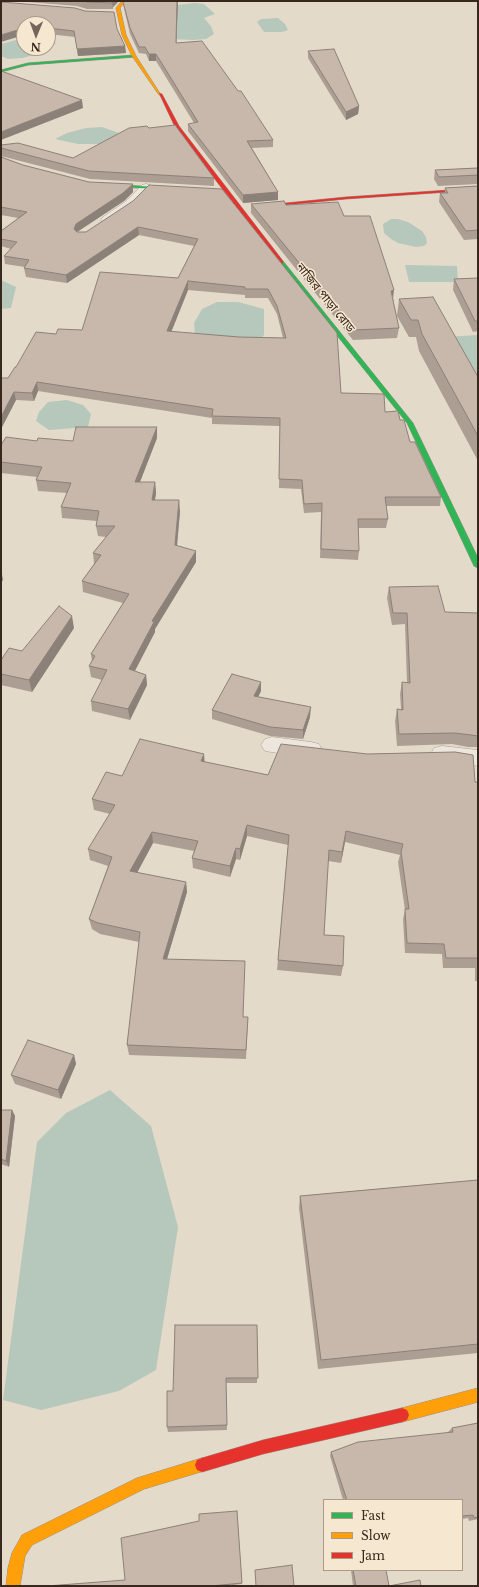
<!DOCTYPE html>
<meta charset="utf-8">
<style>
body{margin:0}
#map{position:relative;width:479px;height:1587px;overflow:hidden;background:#e4daca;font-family:"Libre Baskerville",serif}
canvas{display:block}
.frame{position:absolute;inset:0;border:2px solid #38271c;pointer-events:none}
.legend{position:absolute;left:323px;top:1499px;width:140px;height:72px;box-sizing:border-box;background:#f6e7d0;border:1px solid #aa9a88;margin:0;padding:5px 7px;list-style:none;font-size:12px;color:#38271c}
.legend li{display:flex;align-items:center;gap:8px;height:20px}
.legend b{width:20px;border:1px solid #aa9a88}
.north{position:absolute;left:16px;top:16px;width:40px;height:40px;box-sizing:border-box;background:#f6e7d0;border:1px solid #aa9a88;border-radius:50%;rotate:181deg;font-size:11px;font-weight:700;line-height:16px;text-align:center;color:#38271c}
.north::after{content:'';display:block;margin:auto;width:14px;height:18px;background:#746659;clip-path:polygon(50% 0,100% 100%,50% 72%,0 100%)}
</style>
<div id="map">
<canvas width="479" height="1587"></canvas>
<div class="frame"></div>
<ul class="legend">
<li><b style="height:5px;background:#30b455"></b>Fast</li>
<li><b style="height:5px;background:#ff9f0a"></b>Slow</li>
<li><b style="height:5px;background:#e5322d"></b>Jam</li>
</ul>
<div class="north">N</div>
</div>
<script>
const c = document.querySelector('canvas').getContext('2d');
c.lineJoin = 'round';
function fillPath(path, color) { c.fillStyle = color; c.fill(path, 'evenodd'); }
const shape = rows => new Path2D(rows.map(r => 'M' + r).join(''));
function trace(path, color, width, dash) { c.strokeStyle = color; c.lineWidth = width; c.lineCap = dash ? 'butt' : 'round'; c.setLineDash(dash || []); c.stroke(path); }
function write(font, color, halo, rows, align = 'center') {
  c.font = font + ' "Libre Baskerville","Noto Sans Bengali",serif'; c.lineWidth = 3; c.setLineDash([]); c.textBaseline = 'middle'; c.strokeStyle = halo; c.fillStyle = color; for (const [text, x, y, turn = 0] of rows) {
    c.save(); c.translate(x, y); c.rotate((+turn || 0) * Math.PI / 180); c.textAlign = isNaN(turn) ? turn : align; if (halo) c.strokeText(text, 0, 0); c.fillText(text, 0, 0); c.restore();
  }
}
const water = shape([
 [195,3,204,4,215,14,204,18,211,26,214,34,206,39,193,40,149,38,177,5],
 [278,18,285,24,288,30,282,32,264,32,257,22,261,19],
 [24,38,24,48,48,48,48,40,56,43,45,52,22,58,8,59,1,56,1,44],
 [102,127,119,133,104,144,78,144,55,139,67,133,86,128],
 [391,219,398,219,408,222,422,231,426,237,427,243,424,246,416,247,398,243,391,239,384,233,383,224],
 [405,265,457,266,458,282,409,282],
 [1,280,16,287,11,308,1,309],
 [217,302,238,302,264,309,264,335,259,341,195,336,194,323,202,309],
 [478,335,478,383,443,337],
 [67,400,83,405,91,414,88,427,49,430,36,421,39,412,48,402],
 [110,1090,151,1126,178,1227,156,1370,119,1391,41,1410,3,1400,37,1142,66,1113]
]);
const street = shape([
 [146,184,150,185,152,188,133,208,111,223,103,223,101,220,103,217,125,202,142,185,146,184],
 [272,737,311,742,319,744,322,750,319,756,311,758,265,751,261,745,265,739,272,737],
 [442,746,478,750,478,766,442,762,434,760,431,754,434,748,442,746]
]);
const fast = shape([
 [134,55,135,57,28,65,1,72,1,70,28,63,134,55],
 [103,184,176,188,178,189,176,190,101,186,101,185,103,184],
 [279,261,283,261,413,423,478,558,478,568,474,566,407,423,279,263,279,261]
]);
const slow = shape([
 [130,1,142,1,123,4,120,8,126,35,136,56,161,95,159,95,132,56,122,35,116,8,121,2,130,1],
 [478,1388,478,1402,402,1422,397,1420,395,1415,397,1410,402,1408,478,1388],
 [202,1458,207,1460,209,1465,207,1470,144,1489,32,1545,25,1556,20,1586,6,1586,8,1568,12,1553,22,1535,137,1478,202,1458]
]);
const jam = shape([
 [159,93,162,94,179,126,283,261,283,263,279,263,175,127,159,93],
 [478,188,478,190,346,199,256,208,254,207,256,206,346,197,478,188],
 [402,1408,407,1410,409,1415,407,1420,402,1422,263,1454,202,1472,197,1470,195,1465,197,1460,202,1458,263,1440,402,1408]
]);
const wall = shape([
 [15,1,119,1,113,7,113,9,87,9,77,6],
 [124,1,178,1,176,43,273,140,273,147,252,148,278,192,278,200,243,203,188,131,188,124,194,123,156,61,149,61,146,54,139,53,130,34,124,8,123,2],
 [1,2,117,29,125,46,126,53,78,56,75,37,48,34,48,24,24,24],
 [308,51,359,106,358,114,346,120,308,58],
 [149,128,214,178,214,186,90,179,1,156,1,145,73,158],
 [1,157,23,165,89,182,133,192,124,201,77,232,86,232,222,189,341,393,385,412,400,420,410,442,441,497,440,506,386,506,388,519,386,528,358,528,359,551,358,560,320,558,321,512,304,513,301,489,279,488,280,426,212,424,212,418,38,391,34,401,16,400,1,429,1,378,8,378,16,367,56,334,82,330,178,278,194,246,139,235,67,283,26,277,24,268,25,267,5,264,4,256,11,249,1,246,1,231,18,218,1,215],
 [188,290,245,295,245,298,268,298,277,314,283,338,239,337,171,332],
 [478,168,478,184,438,186,434,179,435,170],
 [478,186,478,239,464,240,439,202,440,193,445,193,445,188],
 [251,204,286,205,344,216,393,299,399,328,397,338,353,340,251,213],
 [478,278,478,331,473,332,453,290,454,279],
 [399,299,478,377,478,461,419,351,416,337,409,337,397,316],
 [157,427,157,438,140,482,155,482,156,493,155,500,180,511,177,546,196,562,155,629,155,632,135,671,146,675,147,685,130,720,92,711,91,701,102,680,91,677,89,666,92,662,91,654,123,603,83,592,82,581,94,564,93,553,106,537,98,536,96,526,97,521,62,518,61,507,67,493,38,491,36,480,37,477,1,473,1,445,37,441,73,441],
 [389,587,445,612,478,613,478,747,468,747,452,744,397,746,395,721,397,709,401,709,400,694,402,682,407,683,405,624,392,625,387,598],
 [74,628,32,692,1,685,1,660,22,651],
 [261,691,258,697,310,717,303,739,270,736,212,719,212,710],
 [204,762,268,775,478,782,478,981,475,981,475,968,443,968,442,954,405,953,403,919,405,910,398,862,400,855,345,842,341,863,328,861,324,935,343,966,341,976,277,970,288,845,247,836,240,860,236,859,230,877,193,868,192,858,194,851,153,843,137,873,186,882,187,892,167,959,244,1017,248,1017,246,1059,129,1055,127,1045,139,942,100,934,92,929,89,919,108,866,90,860,88,849,110,814,94,810,92,799,122,776],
 [74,1055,76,1064,61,1099,15,1084,11,1075],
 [1,1110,12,1110,15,1116,9,1167,1,1164],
 [478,1180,478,1353,318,1369,299,1208,300,1196],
 [257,1325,257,1383,226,1383,227,1430,168,1432,167,1427,173,1391],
 [478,1423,478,1519,469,1521,468,1518,462,1519,462,1500,343,1500,330,1456,331,1452,447,1433,452,1428],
 [237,1511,242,1584,225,1586,47,1586,125,1580,199,1521],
 [351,1570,386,1570,389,1586,421,1586,353,1586]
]);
const shadedWall = shape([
 [112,1,119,1,113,7,113,9],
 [177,1,178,1,176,50,176,43],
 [24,28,24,35,1,42,1,35],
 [125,46,126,53,78,56,77,49],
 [149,54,156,54,156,61,149,61],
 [82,100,83,108,1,140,1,132],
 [359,106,358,114,346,120,346,112],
 [133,184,133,192,124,201,77,232,75,237,74,229,76,224],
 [278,192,278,200,243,203,243,195],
 [138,227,139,235,67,283,66,275],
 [188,281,188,290,168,340,167,331],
 [394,290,393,299,391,291],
 [37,382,38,391,34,401,32,393],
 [14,392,16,400,1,429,1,417],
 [157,427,157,438,136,492,135,482],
 [155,482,156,493,153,511,152,500],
 [179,500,180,511,176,556,175,545],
 [196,551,196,562,155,629,155,632,130,680,129,669,152,621],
 [1,569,3,580,1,583],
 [72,616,74,628,32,692,29,680],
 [146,675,147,685,130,720,128,709],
 [261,682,261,691,254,705,254,696],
 [311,707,310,717,303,739,303,730],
 [204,754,205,766,201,761],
 [247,825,247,836,240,860,240,849],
 [346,831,345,842,341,863,342,852],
 [152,832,153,843,132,882,130,871],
 [236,848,236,859,230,877,230,866],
 [186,882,187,892,164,969,163,959],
 [74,1055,76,1064,61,1099,58,1090],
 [12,1110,15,1116,9,1167,6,1161]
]);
const building = shape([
 [83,1,112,1,112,3,87,2,83,1],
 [124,1,177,1,176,43,202,41,238,91,241,91,273,140,247,141,278,192,243,195,188,124,198,122,156,54,149,54,145,47,139,47,130,28,123,2,124,1],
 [1,2,75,8,85,11,114,12,117,29,125,46,77,49,74,31,48,28,48,24,24,24,24,28,1,35,1,2],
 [334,49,359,106,346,112,308,51,334,49],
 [1,71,82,100,1,132,1,71],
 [175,125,214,178,89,171,1,148,1,145,18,143,73,158,129,128,147,126,149,128,175,125],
 [1,157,23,165,89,182,133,184,123,193,76,224,74,229,77,232,86,232,133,201,149,185,222,189,337,333,341,393,384,394,385,412,398,411,400,420,404,420,410,442,415,442,441,497,385,497,388,519,358,519,359,551,321,549,322,503,304,504,302,480,279,479,280,418,212,416,213,409,37,382,32,393,14,392,1,417,1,378,8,378,15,367,16,367,36,332,56,334,58,329,82,330,100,272,178,278,198,239,138,227,66,275,24,268,29,260,4,256,17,242,1,239,1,231,27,212,1,207,1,157],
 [188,281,245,287,245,289,268,289,277,306,286,338,239,337,167,331,188,281],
 [478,168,478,175,439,177,435,170,478,168],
 [478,186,478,230,466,231,440,193,448,193,445,188,478,186],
 [284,201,286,205,338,202,344,216,370,216,394,290,391,291,399,328,354,330,251,204,284,201],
 [478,278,478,321,475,321,454,279,478,278],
 [433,297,478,377,478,436,422,334,418,320,411,320,399,299,433,297],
 [76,427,157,427,135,482,155,482,152,500,179,500,175,545,196,551,152,621,154,622,129,669,146,675,128,709,91,701,107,670,89,666,95,656,91,654,129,594,82,581,101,555,93,553,115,526,96,526,99,511,61,507,71,483,36,480,42,467,1,462,1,445,6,437,37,441,38,438,73,441,76,427],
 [438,586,445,612,478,613,478,736,471,735,455,733,399,734,397,709,403,710,402,682,410,683,407,613,393,613,389,587,438,586],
 [59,606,72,616,29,680,1,674,1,660,9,648,22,651,59,606],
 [232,674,261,682,254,696,311,707,303,730,270,727,212,710,232,674],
 [140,739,204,754,201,761,268,775,281,744,367,754,455,752,473,755,475,782,478,782,478,958,446,958,444,944,407,943,405,909,409,909,401,852,403,844,346,831,342,852,329,850,324,935,344,936,343,966,278,960,289,835,247,825,240,849,236,848,230,866,192,858,198,841,152,832,130,871,186,882,163,959,245,961,243,1017,248,1017,246,1050,127,1045,140,932,98,923,89,919,112,857,88,849,115,805,92,799,106,772,122,776,140,739],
 [28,1040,74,1055,58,1090,11,1075,28,1040],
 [1,1110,12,1110,6,1161,1,1159,1,1110],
 [478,1180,478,1344,321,1360,300,1196,478,1180],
 [175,1325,257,1325,258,1378,226,1378,227,1425,167,1427,167,1391,173,1391,175,1325],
 [478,1423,478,1517,474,1518,473,1515,462,1516,462,1500,347,1500,331,1452,358,1442,453,1432,452,1428,478,1423],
 [237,1511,242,1583,211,1586,47,1586,125,1580,121,1538,199,1521,199,1514,237,1511],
 [292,1565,294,1586,256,1586,255,1570,292,1565],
 [353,1570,386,1570,389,1586,420,1580,421,1586,356,1586,353,1570]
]);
const farStreetnames = [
 ["নাজির পাড়া রোড",325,298,51]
];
fillPath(water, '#b6c8bb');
trace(street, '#a99f94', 1);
trace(fast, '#998f84', 1);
trace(slow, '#998f84', 1);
trace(jam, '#998f84', 1);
fillPath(street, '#ece6dd');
fillPath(fast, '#30b455');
fillPath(slow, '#ff9f0a');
fillPath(jam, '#e5322d');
fillPath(wall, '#ac9e93');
fillPath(shadedWall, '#8c8178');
fillPath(building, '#c8b8ab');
trace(building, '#8c8178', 1);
write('12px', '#38271c', '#f6e7d0', farStreetnames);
</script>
